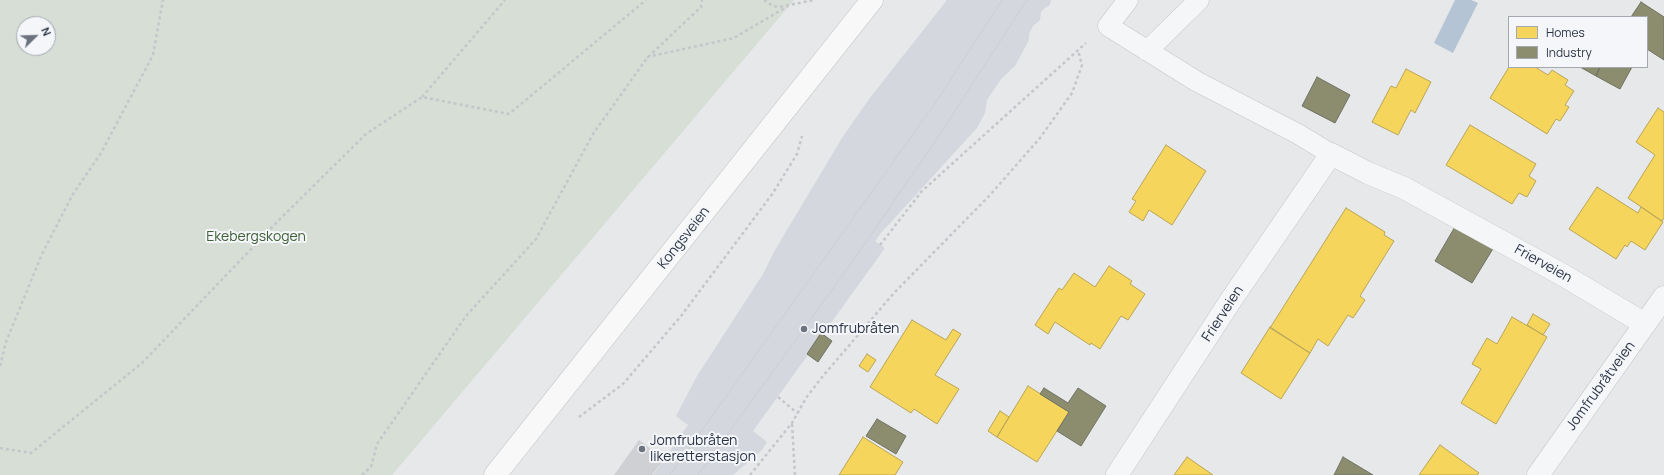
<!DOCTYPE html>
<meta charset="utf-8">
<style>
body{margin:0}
#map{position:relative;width:1664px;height:475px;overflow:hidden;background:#e6e8ea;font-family:Manrope,sans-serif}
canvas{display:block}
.legend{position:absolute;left:1508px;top:16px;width:140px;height:52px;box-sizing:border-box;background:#f4f6f9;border:1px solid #a4a8b1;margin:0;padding:5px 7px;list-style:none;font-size:12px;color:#2b3445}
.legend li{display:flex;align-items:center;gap:8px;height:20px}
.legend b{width:20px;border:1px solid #a4a8b1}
.north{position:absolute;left:16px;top:16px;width:40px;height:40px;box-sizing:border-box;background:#f4f6f9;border:1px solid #a4a8b1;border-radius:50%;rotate:67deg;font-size:11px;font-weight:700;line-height:16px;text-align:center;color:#2b3445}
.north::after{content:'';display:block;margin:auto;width:14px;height:18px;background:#6c737f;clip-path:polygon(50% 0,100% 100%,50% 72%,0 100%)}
</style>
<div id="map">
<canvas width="1664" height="475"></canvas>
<ul class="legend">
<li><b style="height:11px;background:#f6d55c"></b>Homes</li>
<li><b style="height:11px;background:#8c8c6e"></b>Industry</li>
</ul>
<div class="north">N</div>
</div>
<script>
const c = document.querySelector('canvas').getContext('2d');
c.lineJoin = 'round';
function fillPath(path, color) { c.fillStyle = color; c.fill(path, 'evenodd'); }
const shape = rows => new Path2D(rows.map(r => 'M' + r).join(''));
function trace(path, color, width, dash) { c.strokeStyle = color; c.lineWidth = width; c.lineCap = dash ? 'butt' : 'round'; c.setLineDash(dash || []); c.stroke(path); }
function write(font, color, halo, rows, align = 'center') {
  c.font = font + ' Manrope,sans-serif'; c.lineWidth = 4; c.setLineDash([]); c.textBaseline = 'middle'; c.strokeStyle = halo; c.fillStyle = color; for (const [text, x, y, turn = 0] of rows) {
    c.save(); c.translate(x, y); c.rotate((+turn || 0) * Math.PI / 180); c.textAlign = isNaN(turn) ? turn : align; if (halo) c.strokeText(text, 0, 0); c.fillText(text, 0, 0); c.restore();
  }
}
const built = shape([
 [947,0,1051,0,1050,5,1046,7,1041,12,1040,20,1033,26,1029,34,1029,40,1015,66,1001,79,987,100,985,113,977,128,881,233,875,241,885,248,753,431,767,442,762,450,733,475,653,475,688,425,676,416,697,376,763,274,775,250,842,138,869,99]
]);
const green = shape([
 [0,0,794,0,392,475,0,475],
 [24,24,48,24,48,48,24,48]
]);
const water = shape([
 [1455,0,1471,0,1478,3,1453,53,1434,43]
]);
const homes = shape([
 [1509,67,1535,67,1548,75,1552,70,1568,80,1565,85,1574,91,1565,105,1569,107,1560,121,1556,119,1547,134,1490,98,1509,67],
 [1406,69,1431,82,1415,113,1411,110,1398,135,1372,122,1391,86,1396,88,1406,69],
 [1658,108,1664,112,1664,218,1662,221,1628,198,1655,155,1636,142,1658,108],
 [1470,125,1536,164,1529,176,1536,181,1527,197,1519,193,1512,204,1446,165,1470,125],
 [1166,145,1206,171,1172,225,1149,210,1143,221,1129,212,1136,201,1132,199,1166,145],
 [1597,187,1638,213,1641,207,1663,222,1645,250,1631,241,1627,247,1625,245,1616,259,1569,229,1597,187],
 [1346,208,1385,232,1384,235,1394,241,1360,296,1365,300,1353,318,1348,315,1328,346,1318,339,1310,353,1270,328,1346,208],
 [1109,266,1132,281,1130,284,1145,294,1128,320,1121,316,1100,349,1091,343,1090,345,1055,322,1048,334,1035,325,1059,288,1062,290,1074,273,1095,287,1109,266],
 [1533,314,1550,324,1543,335,1527,325,1533,314],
 [1512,317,1547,337,1496,424,1461,403,1481,369,1472,364,1487,338,1497,344,1512,317],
 [912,320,946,340,953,329,961,334,935,375,959,389,937,424,914,409,911,413,870,387,912,320],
 [1270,327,1310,353,1281,399,1241,373,1270,327],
 [867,354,876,360,868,372,859,366,867,354],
 [1028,386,1069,412,1037,462,997,437,1028,386],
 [1000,411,1009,417,997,437,988,431,1000,411],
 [863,437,903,462,895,475,839,475,863,437],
 [1440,445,1479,473,1477,475,1419,475,1440,445],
 [1187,457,1213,475,1174,475,1187,457]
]);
const industry = shape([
 [1641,2,1664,17,1664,60,1647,49,1647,17,1631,17,1641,2],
 [1580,67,1600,67,1596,76,1580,67],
 [1600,67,1632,67,1620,89,1596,76,1600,67],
 [1317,77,1350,95,1335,123,1302,106,1317,77],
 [1456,225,1494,247,1472,283,1435,261,1456,225],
 [821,333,832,341,818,362,807,354,821,333],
 [1044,388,1068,403,1078,388,1106,406,1081,446,1057,431,1069,412,1040,394,1044,388],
 [877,419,906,436,896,454,866,436,877,419],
 [1343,457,1373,475,1334,475,1343,457]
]);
const building = shape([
 [639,440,664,459,652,475,614,475]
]);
const path = shape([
 [764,0,773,6,779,7,814,0],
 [647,57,734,38,788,6],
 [422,97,505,0],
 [880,245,922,191,1086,43],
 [0,366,6,342,42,254,73,194,101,153,153,55,163,0],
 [778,397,797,413],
 [579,417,623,384,681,316,773,193,797,154,802,136],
 [792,424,795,475],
 [0,448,31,453,142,363,280,219,366,134,422,97,509,114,646,0],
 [362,475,371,467,377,444,466,316,536,239,593,134,647,58,701,7,702,0],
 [750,475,792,423,806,398,823,376,894,293,990,195,1040,138,1072,93,1082,65,1078,50]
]);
const service = shape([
 [1128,0,1108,26,1196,81,1298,134,1331,154],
 [1147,51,1199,0]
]);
const minor = shape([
 [1117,475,1233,297,1331,154,1368,173,1404,188,1563,275,1645,324],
 [1538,475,1664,297]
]);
const secondary = shape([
 [495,475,872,0]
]);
const tram = shape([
 [670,475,938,99,1002,0],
 [698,475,855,258,936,140,1027,0]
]);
const markers = [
 [804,329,4,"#6c737f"],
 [642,449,4,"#6c737f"]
];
const parkNames = [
 ["Ekebergskogen",256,237]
];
const streetNames = [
 ["Kongsveien",684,238,-52],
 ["Frierveien",1543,264,29],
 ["Frierveien",1223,314,-57],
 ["Jomfrubråtveien",1601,386,-54]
];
const poiNames = [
 ["Jomfrubråten",812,329],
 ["Jomfrubråten",650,441],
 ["likeretterstasjon",650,457]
];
fillPath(built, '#d4d7dd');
fillPath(green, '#d6ded6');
fillPath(water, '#b4c4d5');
fillPath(homes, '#f6d55c');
trace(homes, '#b9a555', 1);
fillPath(industry, '#8c8c6e');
trace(industry, '#6f7262', 1);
fillPath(building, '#ced0d3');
trace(service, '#c4c6c8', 21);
trace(minor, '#c4c6c8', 23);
trace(secondary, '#c4c6c8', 23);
trace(path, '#c5c6ca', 2.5, [3, 3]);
trace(service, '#f5f6f7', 20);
trace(minor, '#f5f6f7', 22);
trace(secondary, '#f8f8f8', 22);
trace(tram, '#cecfd2', 1);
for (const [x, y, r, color] of markers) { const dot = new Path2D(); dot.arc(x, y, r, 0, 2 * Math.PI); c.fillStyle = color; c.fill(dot); trace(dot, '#f4f6f9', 1.5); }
write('14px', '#3f6138', '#f4f6f9', parkNames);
write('14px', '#2b3445', '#f4f6f9', streetNames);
write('14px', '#2b3445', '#f4f6f9', poiNames, 'left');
</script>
